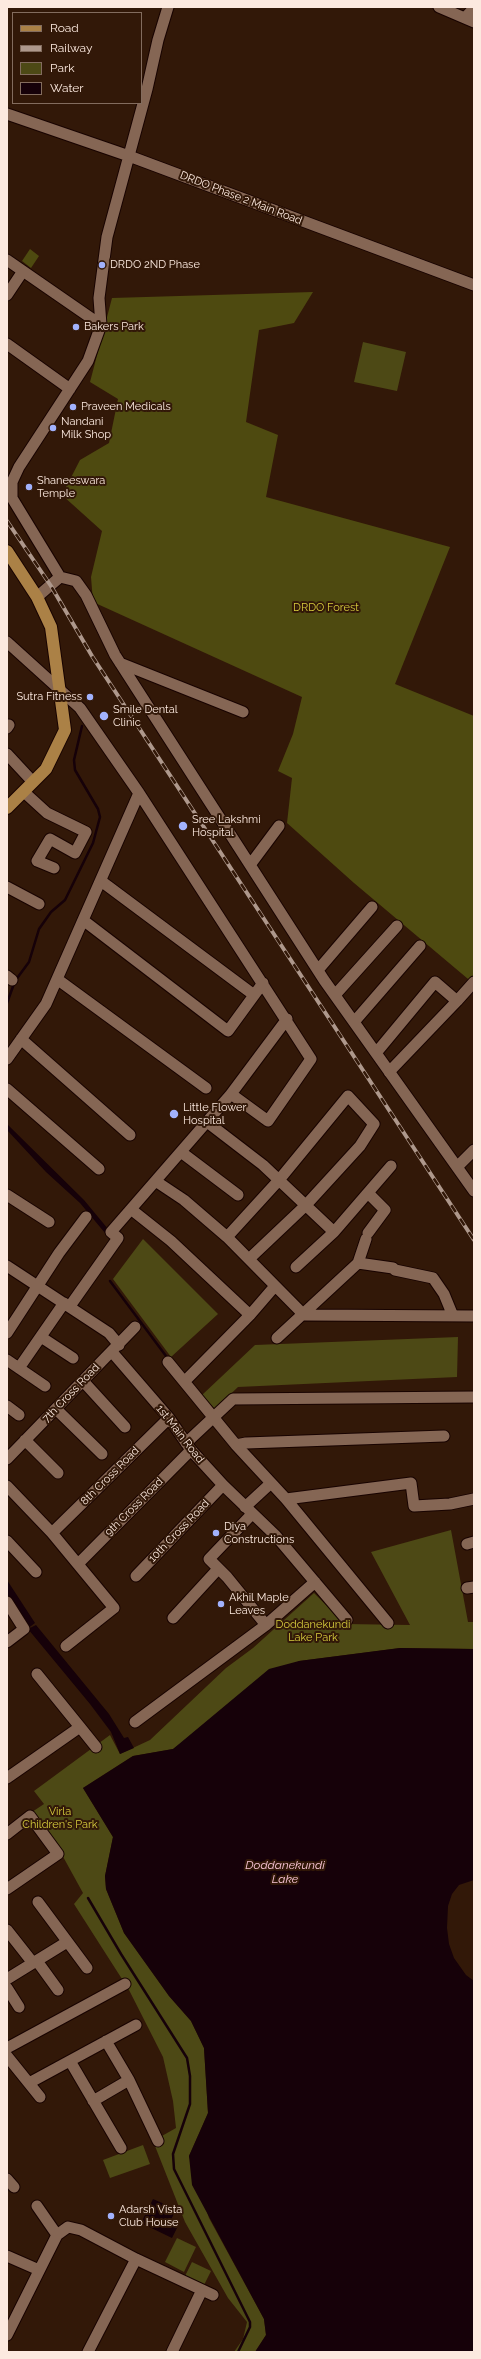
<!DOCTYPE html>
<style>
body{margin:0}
#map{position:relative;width:481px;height:2359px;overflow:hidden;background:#321808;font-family:Raleway,sans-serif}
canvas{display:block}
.frame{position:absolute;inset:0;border:8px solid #fce9df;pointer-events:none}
.legend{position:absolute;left:12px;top:12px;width:130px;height:92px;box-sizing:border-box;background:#321808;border:1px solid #836c5e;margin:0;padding:5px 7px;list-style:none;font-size:12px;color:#fce9df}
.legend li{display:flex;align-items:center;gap:8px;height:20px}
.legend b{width:20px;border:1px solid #836c5e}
</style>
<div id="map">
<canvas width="481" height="2359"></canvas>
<div class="frame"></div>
<ul class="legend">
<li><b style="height:5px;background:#ab8146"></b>Road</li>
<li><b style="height:5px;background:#ae988c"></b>Railway</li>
<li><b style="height:11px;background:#4d4915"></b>Park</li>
<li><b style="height:11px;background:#160109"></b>Water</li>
</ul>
</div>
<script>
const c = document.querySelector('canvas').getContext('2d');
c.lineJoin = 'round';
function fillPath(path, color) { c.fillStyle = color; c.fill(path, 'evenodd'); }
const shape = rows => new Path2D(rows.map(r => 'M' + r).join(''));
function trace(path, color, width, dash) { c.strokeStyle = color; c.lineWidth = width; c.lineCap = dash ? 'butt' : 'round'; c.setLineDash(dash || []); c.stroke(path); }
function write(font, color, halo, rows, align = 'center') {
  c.font = font + ' Raleway,sans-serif'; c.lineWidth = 4; c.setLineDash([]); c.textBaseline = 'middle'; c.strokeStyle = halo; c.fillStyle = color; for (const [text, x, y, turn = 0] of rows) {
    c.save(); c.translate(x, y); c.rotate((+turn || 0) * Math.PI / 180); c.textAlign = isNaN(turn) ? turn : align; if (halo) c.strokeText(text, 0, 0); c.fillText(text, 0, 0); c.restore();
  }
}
const green = shape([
 [363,342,406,352,397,391,354,382],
 [143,1239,218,1314,171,1357,113,1279],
 [458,1337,457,1377,238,1387,215,1409,202,1395,255,1345],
 [451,1530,468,1622,474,1622,474,1649,400,1648,299,1661,173,1749,133,1756,83,1788,113,1837,105,1876,106,1889,124,1933,169,1996,191,2021,204,2048,208,2113,189,2156,209,2218,264,2319,266,2335,255,2352,234,2352,243,2339,247,2322,228,2298,185,2222,153,2141,176,2128,173,2101,163,2057,129,1990,74,1904,83,1893,61,1853,32,1812,44,1804,34,1791,110,1735,120,1754,150,1740,226,1668,253,1648,314,1593,345,1624,410,1625,371,1552],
 [143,2145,150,2164,110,2178,103,2160],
 [177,2238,196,2247,184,2272,165,2262],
 [192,2262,211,2271,204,2285,185,2276]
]);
const forest = shape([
 [30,249,39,256,31,268,22,261],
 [313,292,294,323,259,330,246,422,278,435,266,497,450,547,395,684,474,716,474,984,354,883,287,823,292,778,278,771,293,734,302,697,93,602,91,577,102,531,62,495,80,460,109,443,118,399,90,382,112,298]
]);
const water = shape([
 [7,1124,84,1200,108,1229,105,1233,80,1203,46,1172,7,1130],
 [7,1580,35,1623,27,1629,7,1596],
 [36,1625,109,1714,124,1738,128,1737,134,1748,120,1754,111,1732,90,1704,28,1629],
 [400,1648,474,1649,474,1880,459,1885,452,1894,448,1906,447,1928,449,1944,454,1958,466,1975,474,1981,474,2352,255,2352,266,2335,264,2319,192,2185,189,2156,208,2113,204,2048,191,2021,169,1996,124,1933,106,1889,105,1876,113,1837,83,1788,133,1756,173,1749,269,1669,299,1661],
 [153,2199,176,2209,171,2220,179,2224,172,2238,141,2223]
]);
const stream = shape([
 [7,1003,15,981,29,962,39,929,51,912,65,900,93,843,100,817,98,809,75,770,74,760,82,726],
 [110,1281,166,1356],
 [88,1898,121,1954,187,2058,190,2076,190,2104,173,2154,174,2169,250,2322,250,2327,238,2352]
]);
const minor = shape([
 [168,7,158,40,147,89,107,237,99,298,101,325,88,361,19,467,12,482,12,498,60,577,76,581,86,595,115,655,324,980,474,1191],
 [439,7,474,22],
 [465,18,474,8],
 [7,114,129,156,474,285],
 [7,260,101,325],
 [7,295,23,271],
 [7,344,70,389],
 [37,597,60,577],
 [7,642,80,708,139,793,311,1059,268,1121,231,1094],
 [120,663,243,712],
 [7,728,9,725],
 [7,754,33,782],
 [24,792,47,813,86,832,75,853,50,839,37,861,54,868],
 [250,865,279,826],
 [101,881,254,995],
 [7,887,39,904],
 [83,920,228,1031,263,983],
 [318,970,372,907],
 [7,976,12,980],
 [57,979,206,1088],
 [335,995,397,926],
 [354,1022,420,946],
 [21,1039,130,1135],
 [376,1053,435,982,457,1001,474,982],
 [7,1059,46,1004,139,793],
 [389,1072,457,1001],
 [7,1089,99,1169],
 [207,1122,263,1165,334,1232],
 [181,1152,238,1195],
 [457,1167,474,1150],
 [157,1182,184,1200,227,1237,304,1315,474,1316],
 [368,1193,385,1210,368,1233],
 [7,1195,49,1222],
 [132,1210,171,1241,250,1315],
 [227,1237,279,1180,348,1096,374,1124,360,1146,306,1205,249,1259],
 [358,1263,393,1268,395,1270,433,1278,444,1294,453,1316],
 [7,1266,109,1333,119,1345],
 [296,1267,334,1232,391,1166],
 [70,1306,118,1238,111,1232,231,1094,287,1019],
 [7,1333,59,1253,86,1217],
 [41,1337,73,1358],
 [277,1338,358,1263,366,1239],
 [112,1352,169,1418,191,1450,223,1485,276,1536,347,1620],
 [7,1360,45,1386],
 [168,1362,236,1445,286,1499,411,1483,414,1506,450,1504,474,1499],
 [19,1368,64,1303],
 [83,1381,125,1427],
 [185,1381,250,1315,275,1286],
 [7,1406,19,1415],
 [56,1409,102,1454],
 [25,1440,58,1473],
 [186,1443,233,1399,474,1397],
 [236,1445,246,1443,444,1436],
 [7,1459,135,1327],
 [7,1486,52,1533,114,1608,66,1646],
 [286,1499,388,1623],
 [245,1507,271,1483],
 [252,1514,209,1559,227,1577,266,1625],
 [52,1533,169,1418],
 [7,1541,36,1572],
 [467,1544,474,1542],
 [78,1564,191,1450],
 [136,1576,223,1485],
 [467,1588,474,1587],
 [7,1602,24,1629,7,1642],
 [173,1618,218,1569],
 [135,1722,266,1625,315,1582],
 [80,1727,96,1747],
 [7,1778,80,1727,37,1674],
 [7,1834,30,1816,58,1854,7,1889],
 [38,1902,87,1968],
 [7,1930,33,1963],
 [37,1961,58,1990],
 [7,1979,67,1942],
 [7,1988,19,2007],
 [106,2041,129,2080,158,2141],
 [7,2048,125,1984],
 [7,2056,40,2097],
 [70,2061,121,2148],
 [29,2083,136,2025],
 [93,2101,129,2080],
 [7,2179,14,2187],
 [37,2206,57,2235],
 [7,2256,39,2270],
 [7,2335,57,2235,68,2227,81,2230,136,2259,213,2295],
 [88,2352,136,2259],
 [172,2352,202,2290]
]);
const major = shape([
 [7,551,37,597,51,627,65,730,46,769,7,808]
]);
const rail = shape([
 [7,521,51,586,92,656,474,1240]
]);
const markers = [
 [102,265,4,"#a2b2fd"],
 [76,327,4,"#a2b2fd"],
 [73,407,4,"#a2b2fd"],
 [53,428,4,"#a2b2fd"],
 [29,487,4,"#a2b2fd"],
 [90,697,4,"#a2b2fd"],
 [104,716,5,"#a2b2fd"],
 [183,826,5,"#a2b2fd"],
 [174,1114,5,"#a2b2fd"],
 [216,1533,4,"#a2b2fd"],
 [221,1604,4,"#a2b2fd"],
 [111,2216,4,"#a2b2fd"]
];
const streetNames = [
 ["DRDO Phase 2 Main Road",241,198,21],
 ["7th Cross Road",71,1393,-46],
 ["1st Main Road",180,1434,52],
 ["8th Cross Road",110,1476,-45],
 ["9th Cross Road",134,1507,-45],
 ["10th Cross Road",179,1531,-46]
];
const poiNames = [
 ["DRDO 2ND Phase",110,265],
 ["Bakers Park",84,327],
 ["Praveen Medicals",81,407],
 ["Nandani",61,422],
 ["Milk Shop",61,435],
 ["Shaneeswara",37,481],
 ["Temple",37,494],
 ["Sutra Fitness",82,697,"right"],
 ["Smile Dental",113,710],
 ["Clinic",113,723],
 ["Sree Lakshmi",192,820],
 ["Hospital",192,833],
 ["Little Flower",183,1108],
 ["Hospital",183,1121],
 ["Diya",224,1527],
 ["Constructions",224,1540],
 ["Akhil Maple",229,1598],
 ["Leaves",229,1611],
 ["Adarsh Vista",119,2210],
 ["Club House",119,2223]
];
const parkNames = [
 ["DRDO Forest",326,608],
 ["Doddanekundi",313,1625],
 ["Lake Park",313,1638],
 ["Virla",60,1812],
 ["Children's Park",60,1825]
];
const waterNames = [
 ["Doddanekundi",285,1865],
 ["Lake",285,1879]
];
fillPath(green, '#4d4915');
fillPath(forest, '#4e4a10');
fillPath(water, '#160109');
trace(stream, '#160109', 2.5);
trace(minor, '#180300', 13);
trace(major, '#180300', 14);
trace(minor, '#856654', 11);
trace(major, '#ab8146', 12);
trace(rail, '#ae988c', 4);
trace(rail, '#321808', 2.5, [8]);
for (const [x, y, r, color] of markers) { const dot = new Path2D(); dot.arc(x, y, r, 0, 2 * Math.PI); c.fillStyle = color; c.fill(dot); trace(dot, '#321808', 1.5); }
write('11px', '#fce9df', '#321808', streetNames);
write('11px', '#fce9df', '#321808', poiNames, 'left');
write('11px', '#d6cc3d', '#321808', parkNames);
write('italic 12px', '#f9c5d7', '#321808', waterNames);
</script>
